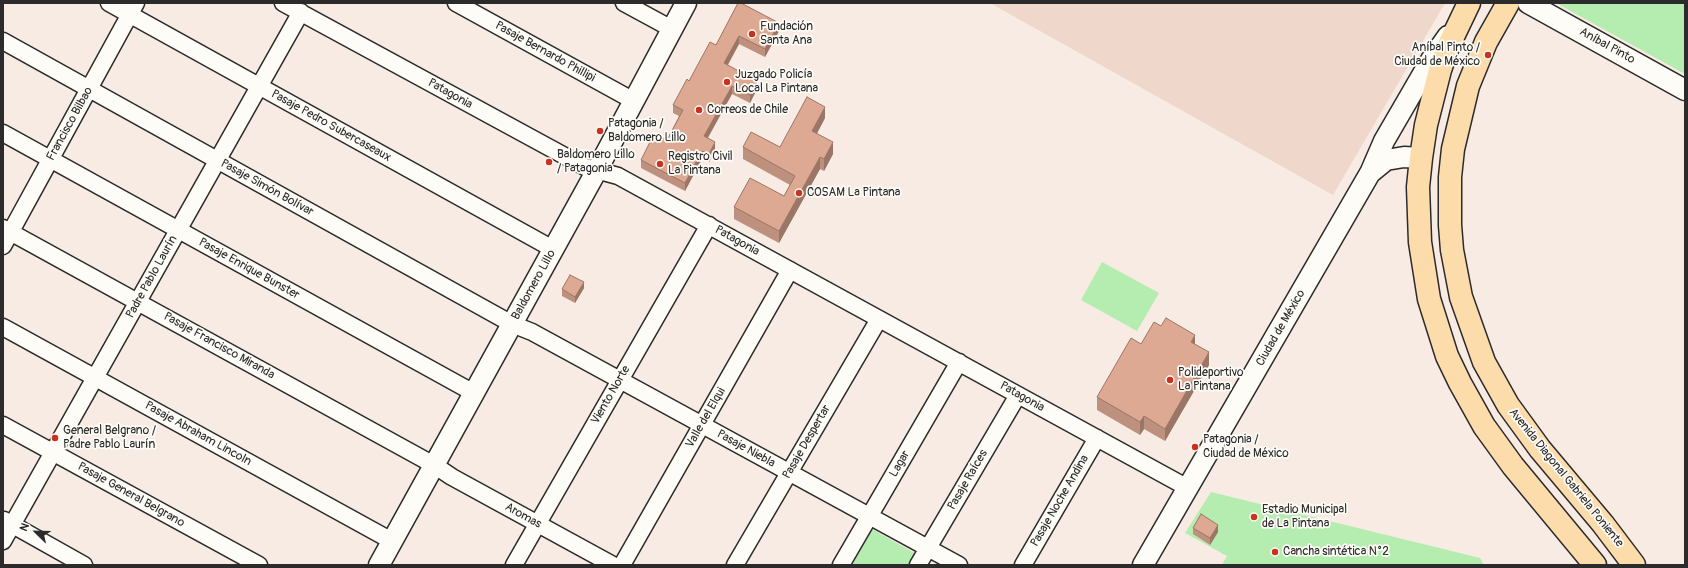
<!DOCTYPE html>
<meta charset="utf-8">
<style>
body{margin:0}
#map{position:relative;width:1688px;height:568px;overflow:hidden;background:#f7ebe3;font-family:Pangolin,sans-serif}
canvas{display:block}
.frame{position:absolute;inset:0;border:4px solid #2b2b2b;pointer-events:none}
.north{position:absolute;left:16px;top:512px;width:40px;height:40px;-webkit-text-stroke:3px #fdfcf7;paint-order:stroke;rotate:293deg;font-size:11px;font-weight:700;line-height:16px;text-align:center;color:#2b2b2b}
.north::after{content:'';display:block;margin:auto;width:14px;height:18px;background:#2b2b2b;clip-path:polygon(50% 0,100% 100%,50% 72%,0 100%)}
</style>
<div id="map">
<canvas width="1688" height="568"></canvas>
<div class="frame"></div>
<div class="north">N</div>
</div>
<script>
const c = document.querySelector('canvas').getContext('2d');
c.lineJoin = 'round';
function fillPath(path, color) { c.fillStyle = color; c.fill(path, 'evenodd'); }
const shape = rows => new Path2D(rows.map(r => 'M' + r).join(''));
function trace(path, color, width, dash) { c.strokeStyle = color; c.lineWidth = width; c.lineCap = dash ? 'butt' : 'round'; c.setLineDash(dash || []); c.stroke(path); }
function write(font, color, halo, rows, align = 'center') {
  c.font = font + ' Pangolin,sans-serif'; c.lineWidth = 3.5; c.setLineDash([]); c.textBaseline = 'middle'; c.strokeStyle = halo; c.fillStyle = color; for (const [text, x, y, turn = 0] of rows) {
    c.save(); c.translate(x, y); c.rotate((+turn || 0) * Math.PI / 180); c.textAlign = isNaN(turn) ? turn : align; if (halo) c.strokeText(text, 0, 0); c.fillText(text, 0, 0); c.restore();
  }
}
const built = shape([
 [990,3,1445,3,1333,195]
]);
const green = shape([
 [1556,3,1685,3,1685,74],
 [1102,262,1159,293,1137,331,1081,300],
 [1211,492,1480,558,1484,565,1222,565,1227,556,1185,533],
 [872,529,916,554,909,565,852,565]
]);
const minor = shape([
 [109,3,553,249],
 [283,3,585,167,618,176,1188,488],
 [456,3,634,101],
 [624,3,672,29],
 [3,41,512,324,532,332,959,565],
 [3,133,474,393],
 [3,228,434,465,452,477,613,565],
 [3,246,136,3],
 [3,327,392,541],
 [3,425,259,565],
 [4,520,84,565],
 [3,541,301,12],
 [514,565,709,225],
 [622,565,790,270],
 [735,565,879,319],
 [841,565,959,362],
 [918,565,1018,395],
 [1023,565,1097,438]
]);
const tertiary = shape([
 [1528,3,1685,90],
 [1371,171,1384,141,1431,60,1448,36],
 [379,565,597,170,686,3],
 [1143,565,1370,173,1386,160,1404,157,1421,158]
]);
const primary = shape([
 [1469,3,1448,47,1440,70,1426,125,1421,158,1418,187,1420,242,1429,299,1447,356,1460,383,1484,426,1513,466,1595,565],
 [1508,3,1486,42,1468,86,1453,149,1450,177,1450,225,1452,250,1461,297,1484,362,1508,405,1540,449,1603,524,1634,565]
]);
const wall = shape([
 [738,3,779,31,765,57,739,44,728,65,757,89,750,103,732,94,708,138,715,150,709,162,702,159,685,191,641,168,641,160,667,140,679,116,673,113,673,105,689,81,716,45],
 [825,118,817,133,833,154,824,171,820,169,779,243,734,219,734,207,784,196,790,185,743,159,743,147,780,147],
 [584,288,575,303,562,296,562,289],
 [1141,344,1195,344,1209,365,1165,441,1144,429,1140,435,1097,410,1097,397],
 [1193,528,1218,532,1210,545,1193,534]
]);
const shadedWall = shape([
 [779,23,779,31,765,57,765,49],
 [739,36,739,44,724,71,724,63],
 [757,81,757,89,750,103,750,95],
 [732,86,732,94,704,144,704,136],
 [825,107,825,118,812,143,812,131],
 [715,142,715,150,709,162,709,154],
 [833,142,833,154,824,171,824,159],
 [702,151,702,159,685,191,685,183],
 [820,157,820,169,779,243,779,231],
 [584,282,584,288,575,303,575,297],
 [1195,335,1195,348,1191,342],
 [1209,352,1209,365,1165,441,1165,429],
 [1144,416,1144,429,1140,435,1140,422],
 [1218,525,1218,532,1210,545,1210,538]
]);
const building = shape([
 [738,3,741,3,779,23,765,49,739,36,724,63,757,81,750,95,732,86,704,136,715,142,709,154,702,151,685,183,641,160,654,134,667,140,683,110,673,105,687,79,689,81,710,42,716,45,738,3],
 [807,97,825,107,812,131,833,142,824,159,820,157,779,231,734,207,750,178,784,196,795,176,743,147,751,132,780,147,807,97],
 [570,275,584,282,575,297,562,289,570,275],
 [1166,318,1195,335,1191,342,1209,352,1165,429,1144,416,1140,422,1097,397,1131,338,1141,344,1154,322,1161,326,1166,318],
 [1201,514,1218,525,1210,538,1193,528,1201,514]
]);
const markers = [
 [752,34,4,"#c8321e"],
 [1488,55,4,"#c8321e"],
 [727,82,4,"#c8321e"],
 [699,110,4,"#c8321e"],
 [600,131,4,"#c8321e"],
 [549,162,4,"#c8321e"],
 [660,164,4,"#c8321e"],
 [799,193,4,"#c8321e"],
 [1170,380,4,"#c8321e"],
 [55,438,4,"#c8321e"],
 [1195,447,4,"#c8321e"],
 [1254,517,4,"#c8321e"],
 [1275,552,4,"#c8321e"]
];
const poiNames = [
 ["Fundación",760,27],
 ["Santa Ana",760,41],
 ["Aníbal Pinto /",1480,48,"right"],
 ["Ciudad de México",1480,62,"right"],
 ["Juzgado Policía",735,75],
 ["Local La Pintana",735,89],
 ["Correos de Chile",707,110],
 ["Patagonia /",608,124],
 ["Baldomero Lillo",608,138],
 ["Baldomero Lillo",557,155],
 ["/ Patagonia",557,169],
 ["Registro Civil",668,157],
 ["La Pintana",668,171],
 ["COSAM La Pintana",807,193],
 ["Polideportivo",1178,373],
 ["La Pintana",1178,387],
 ["General Belgrano /",63,431],
 ["Padre Pablo Laurín",63,445],
 ["Patagonia /",1203,440],
 ["Ciudad de México",1203,454],
 ["Estadio Municipal",1262,510],
 ["de La Pintana",1262,524],
 ["Cancha sintética N°2",1283,552]
];
const streetNames = [
 ["Aníbal Pinto",1607,46,29],
 ["Pasaje Bernardo Phillipi",545,52,29],
 ["Patagonia",450,94,29],
 ["Francisco Bilbao",70,124,-61],
 ["Pasaje Pedro Subercaseaux",331,126,29],
 ["Pasaje Simón Bolívar",267,188,29],
 ["Patagonia",737,241,29],
 ["Pasaje Enrique Bunster",249,269,29],
 ["Padre Pablo Laurín",152,277,-61],
 ["Baldomero Lillo",534,285,-61],
 ["Ciudad de México",1281,328,-60],
 ["Pasaje Francisco Miranda",219,346,29],
 ["Viento Norte",611,395,-60],
 ["Patagonia",1022,397,29],
 ["Valle del Elqui",706,418,-60],
 ["Pasaje Abraham Lincoln",198,434,29],
 ["Pasaje Despertar",807,442,-60],
 ["Pasaje Niebla",746,449,29],
 ["Lagar",900,464,-60],
 ["Avenida Diagonal Gabriela Poniente",1566,478,51],
 ["Pasaje Raíces",968,480,-60],
 ["Pasaje General Belgrano",131,495,29],
 ["Pasaje Noche Andina",1060,501,-60],
 ["Aromas",523,516,29]
];
fillPath(built, '#efd7cb');
fillPath(green, '#b5ecaf');
trace(minor, '#2b2b2b', 19);
trace(tertiary, '#2b2b2b', 23);
trace(primary, '#2b2b2b', 25);
trace(minor, '#fdfcf7', 16);
trace(tertiary, '#fdfcf7', 20);
trace(primary, '#fddcac', 22);
fillPath(wall, '#be917e');
fillPath(shadedWall, '#9b7666');
fillPath(building, '#dda992');
trace(building, '#9b7666', 1);
for (const [x, y, r, color] of markers) { const dot = new Path2D(); dot.arc(x, y, r, 0, 2 * Math.PI); c.fillStyle = color; c.fill(dot); trace(dot, '#fdfcf7', 1.5); }
write('12px', '#2b2b2b', '#fdfcf7', poiNames, 'left');
write('12px', '#2b2b2b', '#fdfcf7', streetNames);
</script>
